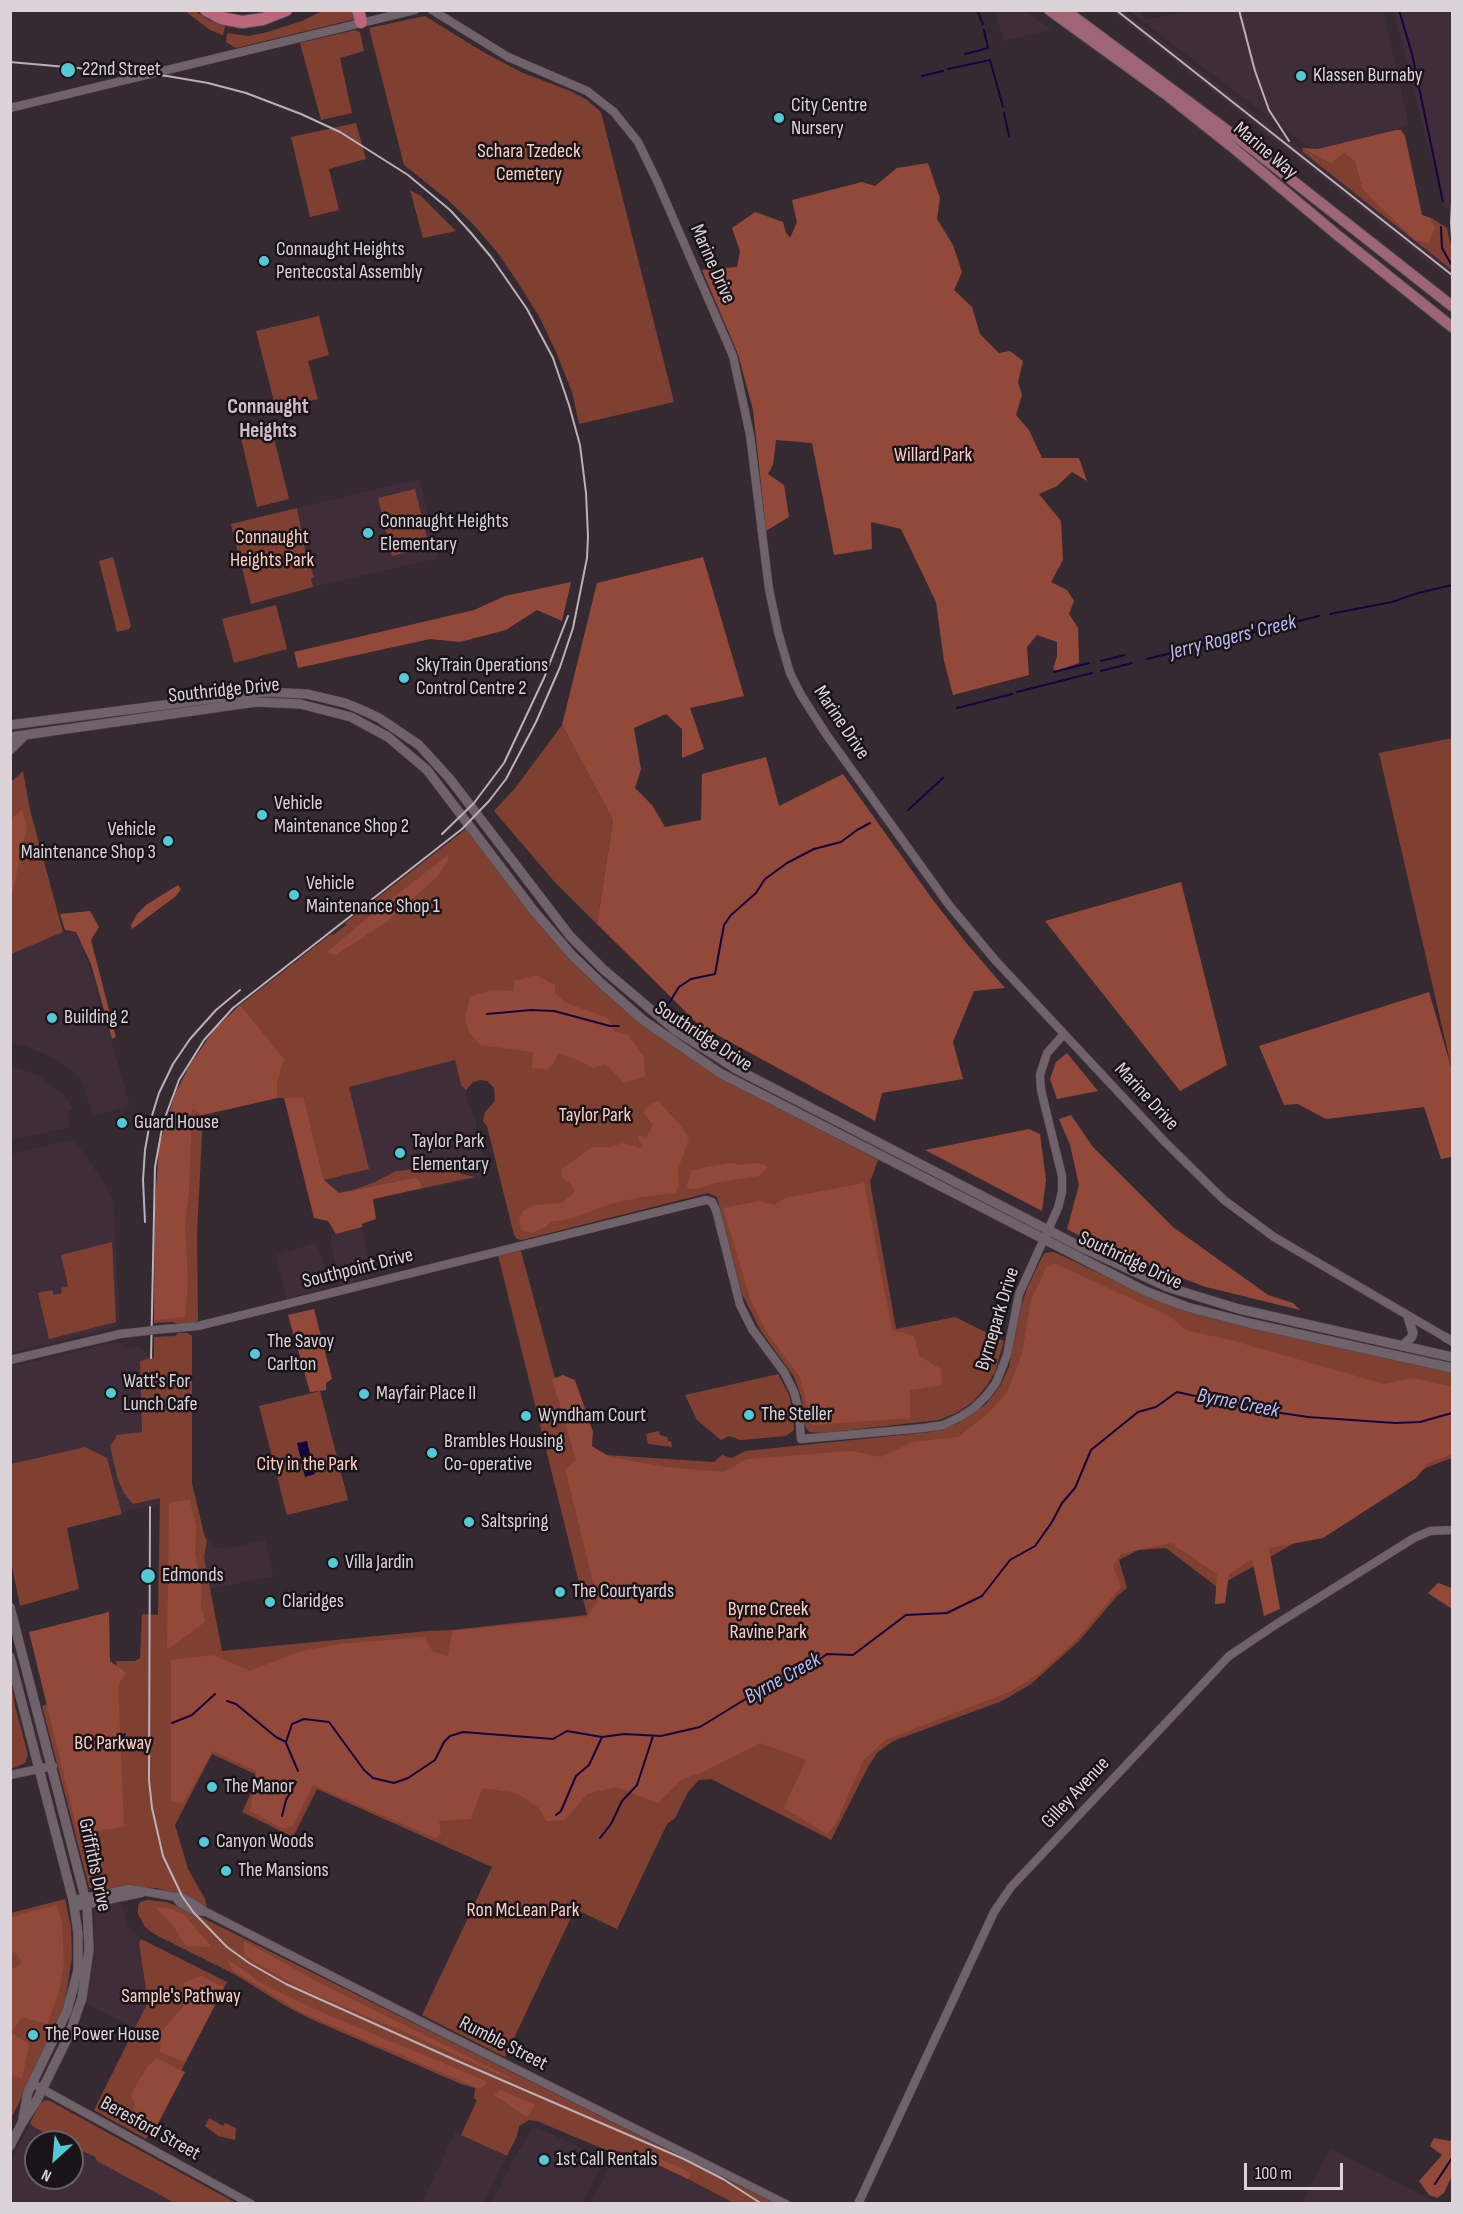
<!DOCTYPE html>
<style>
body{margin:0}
#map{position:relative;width:1463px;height:2214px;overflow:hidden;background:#362a32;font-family:"Sofia Sans Condensed",sans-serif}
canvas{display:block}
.frame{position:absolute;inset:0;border:12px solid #dcd3d9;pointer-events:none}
.north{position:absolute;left:24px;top:2130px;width:60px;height:60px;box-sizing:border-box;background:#1a1418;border:2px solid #686065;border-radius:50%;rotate:206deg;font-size:16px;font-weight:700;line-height:24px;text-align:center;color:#dcd3d9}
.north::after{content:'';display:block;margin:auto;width:21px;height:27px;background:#52cbd7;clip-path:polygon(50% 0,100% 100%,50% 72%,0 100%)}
.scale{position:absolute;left:1244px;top:2163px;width:99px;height:27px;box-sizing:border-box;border:3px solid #dcd3d9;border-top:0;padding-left:8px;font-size:18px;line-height:21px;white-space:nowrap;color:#dcd3d9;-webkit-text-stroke:4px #1a1418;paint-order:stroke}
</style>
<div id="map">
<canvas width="1463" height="2214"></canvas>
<div class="frame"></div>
<div class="north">N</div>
<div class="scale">100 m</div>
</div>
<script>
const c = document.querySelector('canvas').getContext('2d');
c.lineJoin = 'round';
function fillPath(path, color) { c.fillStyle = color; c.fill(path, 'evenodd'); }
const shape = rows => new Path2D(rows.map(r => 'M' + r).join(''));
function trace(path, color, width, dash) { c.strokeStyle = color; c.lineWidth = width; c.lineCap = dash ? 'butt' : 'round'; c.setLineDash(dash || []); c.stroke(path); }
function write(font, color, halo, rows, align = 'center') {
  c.font = font + ' "Sofia Sans Condensed",sans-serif'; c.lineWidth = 5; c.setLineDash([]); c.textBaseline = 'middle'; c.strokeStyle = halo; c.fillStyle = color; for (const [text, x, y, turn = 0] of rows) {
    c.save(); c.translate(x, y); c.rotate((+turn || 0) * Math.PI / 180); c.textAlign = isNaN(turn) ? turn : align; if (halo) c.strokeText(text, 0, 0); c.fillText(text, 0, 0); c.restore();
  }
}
const built = shape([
 [1195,10,1383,11,1409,126,1315,152,1129,11,1147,11,1142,12,1145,20],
 [996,11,1025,11,1052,30,1003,41],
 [1111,11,1124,11,1452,267,1452,281],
 [1394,11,1452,11,1452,211,1444,207],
 [419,479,439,558,313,587,297,508],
 [63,932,76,933,91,971,130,1106,92,1116,83,1082,73,1071,53,1058,24,1045,11,1044,11,954],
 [455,1060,461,1085,466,1090,467,1100,476,1120,476,1130,488,1176,329,1209,324,1180,304,1098],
 [10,1065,41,1077,64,1096,73,1108,67,1112,71,1127,11,1140],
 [64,1141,72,1141,79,1147,105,1184,112,1199,114,1211,120,1323,114,1328,11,1353,10,1154],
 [362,1227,373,1276,355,1281,351,1284,342,1285,339,1282,330,1241,332,1235],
 [315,1243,320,1252,328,1282,326,1287,286,1299,276,1255],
 [116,1342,121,1343,126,1349,137,1346,154,1357,160,1504,121,1512,107,1458,85,1447,11,1464,10,1367],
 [207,1540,216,1547,226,1549,265,1540,273,1576,211,1589,204,1557],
 [117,1902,123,1906,128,1926,141,1939,139,1943,148,2002,135,2028,84,2003,95,1955,94,1911,100,1905],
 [30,2123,66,2142,36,2142,36,2178,72,2178,72,2145,180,2203,11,2203,10,2163],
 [532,2128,539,2129,563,2139,602,2158,603,2161,582,2203,492,2203,515,2157],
 [455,2133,507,2156,483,2203,421,2204],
 [1332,2150,1335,2151,1438,2203,1302,2204,1326,2155],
 [618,2152,632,2153,688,2179,734,2203,590,2204]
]);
const green = shape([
 [185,11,195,11,210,21,225,26,223,35,210,30],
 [322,11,356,11,355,19,236,48,226,42,227,33,248,36,264,33,302,21],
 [425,16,483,52,521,72,570,91,587,100,601,112,674,402,579,424,572,392,557,354,540,318,517,281,497,252,473,224,448,200,404,165,369,28],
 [355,30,360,32,364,51,340,58,352,113,321,120,300,43],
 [356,123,366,159,329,169,339,210,310,217,291,137],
 [1302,148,1331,164,1344,153,1355,162,1362,189,1435,227,1431,218,1447,228,1452,250,1452,270,1303,152],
 [410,190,421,196,456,231,423,238],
 [319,316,329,355,308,361,318,399,276,409,256,331],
 [270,422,289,499,257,507,239,429],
 [415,489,429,547,392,556,378,498],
 [297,508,306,554,314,577,311,578,313,587,251,604,231,524],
 [113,557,131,626,129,629,117,632,99,561],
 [276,605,287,649,234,663,222,619],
 [562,725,613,820,597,924,553,880,494,811,516,787],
 [1452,738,1452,1070,1379,753],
 [23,771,30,810,63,932,11,954,11,782],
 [467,828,512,890,552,939,598,987,632,1016,675,1048,725,1080,878,1160,870,1182,896,1329,955,1317,1004,1341,995,1372,987,1385,973,1402,956,1413,939,1420,823,1433,809,1432,805,1426,801,1396,794,1377,761,1331,742,1294,717,1197,708,1193,522,1240,517,1239,514,1235,487,1126,483,1121,485,1112,495,1101,494,1088,487,1081,480,1080,473,1082,466,1090,461,1085,455,1060,349,1087,369,1169,324,1180,304,1098,277,1098,203,1115,197,1234,198,1320,195,1323,178,1324,173,1322,154,1323,155,1208,159,1146,175,1094,190,1065,214,1030,240,1005,331,934,333,935,346,925,345,923],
 [457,1162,461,1174,475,1177,423,1188,417,1177,353,1190,375,1182,396,1171,443,1167],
 [112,1242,116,1322,49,1339,38,1293,52,1290,54,1295,62,1293,61,1288,68,1286,61,1255],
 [521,1251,575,1453,714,1462,722,1455,732,1458,745,1451,930,1432,959,1423,986,1404,1000,1386,1009,1367,1021,1307,1028,1286,1042,1257,1045,1253,1054,1252,1154,1299,1206,1317,1452,1373,1452,1458,1428,1467,1217,1587,1166,1548,1138,1550,1119,1560,1127,1588,1117,1596,1079,1641,1031,1684,1002,1701,893,1741,877,1753,869,1765,831,1840,711,1779,699,1780,688,1792,675,1818,667,1824,617,1929,575,1909,505,2057,422,2015,492,1867,317,1789,293,1837,242,1812,259,1776,212,1754,175,1825,188,1869,205,1899,207,1907,182,1895,157,1888,127,1887,94,1891,89,1887,42,1706,118,1679,116,1661,135,1661,140,1658,142,1614,158,1615,160,1498,133,1504,124,1493,118,1480,110,1446,116,1438,116,1435,142,1432,140,1361,154,1357,154,1337,175,1336,178,1333,187,1333,192,1336,192,1483,204,1534,207,1540,204,1557,222,1651,428,1631,452,1630,587,1615,498,1255],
 [778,1374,789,1395,793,1412,794,1430,786,1436,741,1440,729,1436,721,1440,697,1420,685,1395],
 [320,1391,348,1500,287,1515,259,1406],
 [659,1431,660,1435,667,1437,668,1441,671,1441,672,1447,648,1444,646,1434],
 [85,1447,107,1458,122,1514,67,1528,79,1589,20,1606,11,1561,11,1464],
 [10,1674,15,1706,28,1755,25,1763,11,1769],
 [65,1899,71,1927,72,1957,65,2002,59,2020,13,2115,11,2117,11,1913],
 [147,1900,166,1902,187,1910,774,2203,734,2203,688,2179,632,2153,606,2150,537,2121,529,2120,519,2126,517,2136,507,2156,461,2135,477,2100,474,2098,475,2088,461,2084,311,2019,284,2005,236,1975,154,1934,145,1927,138,1914,138,1906,140,1902],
 [141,1939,227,1982,146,2139,94,2110,148,2002,139,1943],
 [45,2100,50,2101,236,2203,175,2203,97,2161,95,2157,72,2146,72,2142,61,2142,34,2127,30,2123,40,2104],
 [209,2118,223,2126,225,2123,236,2128,235,2140,218,2136,205,2126]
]);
const forest = shape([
 [1396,130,1401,130,1405,136,1422,215,1431,218,1435,227,1429,243,1415,240,1362,189,1355,162,1344,153,1331,164,1302,148,1318,149],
 [928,163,940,198,937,219,953,245,962,272,954,290,972,307,980,334,999,353,1010,351,1023,361,1018,382,1022,395,1016,415,1029,430,1042,458,1079,458,1087,481,1072,472,1057,486,1039,494,1061,521,1063,560,1051,582,1067,590,1074,601,1069,614,1078,628,1079,663,1056,671,1053,669,1057,656,1057,642,1037,635,1027,647,1029,675,953,695,944,661,936,602,901,529,871,522,872,549,834,555,812,443,776,440,773,465,768,474,784,485,789,517,766,531,753,410,738,354,702,270,737,267,740,251,732,228,755,212,783,222,786,233,790,238,797,222,792,200,862,182,875,186,897,168],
 [703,557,744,696,690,708,704,749,682,758,682,729,666,714,634,728,641,769,635,788,652,805,665,827,701,820,702,774,766,757,779,806,843,774,933,900,968,945,1005,988,974,991,953,1042,963,1079,882,1093,875,1121,699,1025,597,924,613,820,562,725,597,583],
 [571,582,562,621,537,610,506,630,460,642,430,639,298,668,294,652,474,610,505,596],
 [22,810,27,827,11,899,11,826,12,818],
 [448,855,448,861,437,877,385,923,336,955,326,953,371,915],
 [1181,882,1227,1065,1180,1091,1045,921],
 [178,885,181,889,176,896,132,929,131,925,137,914,146,905],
 [90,911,99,927,91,940,116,1037,112,1039,91,964,76,932,65,930,60,914],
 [536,975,555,985,555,993,566,1003,608,1018,614,1031,628,1035,644,1057,645,1076,624,1083,606,1064,593,1068,576,1059,558,1054,554,1063,548,1069,532,1068,533,1052,480,1045,469,1032,465,1019,470,997,491,990,514,991,514,981],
 [1429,992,1452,1070,1452,1157,1441,1159,1424,1107,1326,1119,1298,1104,1284,1105,1259,1046],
 [240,1005,284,1059,277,1082,277,1098,202,1115,192,1108,189,1193,185,1222,188,1282,185,1317,154,1320,155,1208,159,1146,175,1094,190,1065,214,1030],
 [1067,1053,1098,1091,1057,1099,1050,1079,1056,1062],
 [284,1098,304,1098,324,1180,339,1193,417,1177,423,1188,373,1199,376,1219,362,1224,362,1227,336,1234,328,1221,314,1218],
 [658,1101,681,1126,689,1139,678,1169,679,1187,675,1193,642,1197,610,1204,574,1218,550,1222,545,1227,532,1233,521,1230,519,1221,523,1211,534,1205,562,1203,575,1192,572,1185,562,1177,561,1170,592,1147,610,1147,623,1143,641,1148,643,1146,638,1139,639,1135,646,1138,653,1125,644,1113,647,1106],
 [1071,1115,1093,1147,1173,1227,1268,1295,1293,1303,1300,1310,1206,1287,1146,1265,1139,1268,1067,1229,1079,1185,1070,1145,1059,1119],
 [1029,1129,1040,1134,1046,1180,1042,1211,925,1150],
 [731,1163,740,1165,757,1163,767,1166,767,1169,759,1176,715,1183,700,1188,689,1189,687,1186,691,1170],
 [864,1183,892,1330,914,1336,919,1356,941,1369,942,1385,910,1390,910,1418,813,1425,811,1423,800,1377,768,1334,750,1298,723,1208,760,1201,774,1205,785,1198],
 [1054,1263,1169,1316,1186,1330,1234,1341,1384,1384,1413,1378,1452,1387,1452,1454,1428,1463,1416,1478,1323,1538,1269,1548,1280,1609,1264,1616,1252,1559,1229,1574,1225,1603,1215,1604,1217,1574,1171,1543,1121,1554,1113,1566,1121,1587,1077,1639,1037,1675,1009,1692,885,1740,863,1761,835,1825,827,1834,784,1808,806,1760,760,1743,705,1771,681,1780,658,1803,616,1787,587,1794,565,1820,546,1821,540,1809,517,1793,482,1788,471,1819,439,1821,441,1834,435,1838,313,1785,293,1826,283,1829,250,1811,256,1771,213,1751,183,1803,171,1801,171,1660,213,1655,250,1671,298,1652,340,1644,424,1637,433,1652,448,1656,452,1631,586,1617,598,1602,565,1469,576,1460,552,1379,563,1375,575,1380,593,1432,592,1446,610,1457,666,1467,724,1472,747,1459,851,1451,881,1457,913,1442,958,1437,985,1416,1007,1393,1022,1354,1031,1300,1047,1266],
 [314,1309,332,1379,326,1383,326,1390,310,1392,288,1315],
 [190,1499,196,1527,195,1554,202,1586,201,1605,205,1622,167,1650,169,1503],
 [1438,1583,1452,1588,1452,1609,1428,1593],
 [109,1612,110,1661,126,1673,118,1685,124,1827,78,1833,29,1632],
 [57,1905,62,1923,64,1964,59,1992,47,2024,22,2017,11,2033,29,2044,22,2079,11,2074,11,1968,16,1968,22,1963,16,1953,11,1952,11,1917],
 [155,1907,168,1908,183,1914,212,1947,186,1946,172,1924],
 [244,1941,318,1982,513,2079,509,2079,405,2032,306,1991,244,1956],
 [229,1960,261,1983,314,2009,488,2082,480,2089,299,2011,231,1969],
 [201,1976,224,1987,185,2062,160,2052,161,2032,189,2000,183,1983],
 [156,2058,185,2072,153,2133,130,2125,135,2104,131,2094,146,2069],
 [500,2090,535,2105,527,2117,494,2095],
 [1452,2137,1452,2176,1444,2193,1437,2198,1429,2195,1419,2181,1442,2155,1430,2146,1434,2138,1450,2141],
 [654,2157,679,2167,691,2174,688,2179,653,2162]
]);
const water = shape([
 [307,1441,315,1474,305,1477,297,1443]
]);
const stream = shape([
 [977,10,983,24],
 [1399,10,1412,54,1443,202],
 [965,54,988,48,984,30],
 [948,69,990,60,1003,107],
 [922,76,943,71],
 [1004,113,1009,136],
 [1441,227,1442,248,1451,264],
 [1330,614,1392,602,1418,593,1452,585],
 [1147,659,1319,616],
 [1101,661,1125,655],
 [1101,671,1132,663],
 [1054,672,1089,663],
 [1017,692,1092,673],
 [957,708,1012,694],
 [908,810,943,778],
 [669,1003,679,987,691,979,715,974,724,925,731,915,756,893,765,879,787,863,814,849,841,842,857,830,870,823],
 [487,1014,531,1010,554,1011,610,1026,619,1026],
 [227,1701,236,1704,276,1737,286,1742,292,1724,304,1719,329,1722,364,1770,373,1778,394,1783,408,1778,435,1760,444,1742,450,1736,463,1732,553,1739,567,1731,602,1737,624,1734,661,1736,700,1727,775,1681,790,1680,827,1654,853,1655,906,1615,947,1613,982,1596,1010,1560,1035,1546,1052,1522,1062,1503,1075,1488,1091,1450,1138,1412,1156,1407,1177,1392,1254,1409,1308,1417,1395,1423,1420,1422,1452,1413],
 [172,1723,192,1715,215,1694],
 [83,1737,115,1742,125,1734],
 [286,1743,298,1771],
 [556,1815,561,1811,576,1776,589,1765,602,1737],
 [282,1816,286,1800,296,1782],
 [600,1838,611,1824,622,1801,637,1785,653,1736],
 [1435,2184,1452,2158]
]);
const tertiary = shape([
 [432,10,508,57,587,91,614,112,638,142,657,181,733,356,750,435,769,589,778,632,790,673,801,695,826,734,949,905,996,961,1164,1141,1224,1200,1274,1237,1445,1337],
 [10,108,415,10],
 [154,1330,198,1326,706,1200,712,1202,716,1210,740,1305,752,1329,784,1372,794,1392,799,1411,801,1439,924,1428,943,1425,960,1417,974,1408,986,1396,996,1383,1007,1355,1019,1294,1058,1208,1062,1192,1062,1176,1041,1090,1040,1075,1047,1053,1064,1034],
 [10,1360,120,1334,146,1331],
 [10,1775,53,1766],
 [176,1898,180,1903,195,1911,206,1912],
 [73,1900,130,1889,182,1898,191,1902,206,1912,438,2030,786,2204],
 [75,1907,141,1893],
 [33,2084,251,2204],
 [858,2204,994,1912,1011,1887,1229,1656,1275,1625,1414,1538,1430,1531,1452,1530]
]);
const secondary = shape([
 [10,725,264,692,307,694,345,703,362,710,379,718,419,745,450,779,570,936,603,969,675,1030,736,1069,1083,1248,1167,1287,1239,1309,1452,1357],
 [10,737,256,702,300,704,351,717,388,737,427,770,534,911,572,955,601,983,643,1020,720,1073,1145,1291,1187,1307,1249,1323,1452,1368],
 [10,750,25,735],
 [1445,1337,1452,1341],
 [1402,1346,1411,1338,1413,1333,1408,1317],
 [10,1607,87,1905,89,1950,82,1998,69,2035,37,2100,22,2123,10,2146],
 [10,1657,73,1900,78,1933,78,1970,67,2011,28,2092,23,2118]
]);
const primary = shape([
 [1049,10,1168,96,1231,146,1336,234,1452,327],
 [1065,10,1251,148,1452,306]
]);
const motorway = shape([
 [206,10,221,18,242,22,263,19,286,10],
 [358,10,361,22]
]);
const rail = shape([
 [1116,10,1452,275],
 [1239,10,1255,71,1269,110,1289,141],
 [10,62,167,76,208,83,246,93,301,114,340,132,408,175,450,210,471,233,491,257,527,309,553,358,569,405,580,445,586,493,588,536,587,558,573,628,560,667,536,722,506,779,489,801,462,829,233,1008,204,1040,179,1080,163,1123,155,1167,151,1358],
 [1452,203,1451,222,1452,238],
 [442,834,474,803,504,763,544,678,568,616],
 [145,1222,143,1180,145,1150,150,1122,159,1093,173,1064,190,1039,216,1010,240,990],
 [150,1507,149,1780,152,1808,163,1856,182,1896,194,1913,227,1947,249,1963,286,1984,453,2059,684,2159,723,2179,762,2204]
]);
const tertiaryBridge = shape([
 [146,1331,154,1330]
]);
const markers = [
 [68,70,8,"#52cbd7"],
 [1301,76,6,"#52cbd7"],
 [779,118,6,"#52cbd7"],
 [264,261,6,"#52cbd7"],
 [368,533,6,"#52cbd7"],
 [404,678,6,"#52cbd7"],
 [262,815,6,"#52cbd7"],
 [168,841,6,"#52cbd7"],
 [294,895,6,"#52cbd7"],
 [52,1018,6,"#52cbd7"],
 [122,1123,6,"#52cbd7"],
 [400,1153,6,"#52cbd7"],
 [255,1354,6,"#52cbd7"],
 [111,1393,6,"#52cbd7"],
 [364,1394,6,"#52cbd7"],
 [749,1415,6,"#52cbd7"],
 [526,1416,6,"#52cbd7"],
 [432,1453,6,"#52cbd7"],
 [469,1522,6,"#52cbd7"],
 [333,1563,6,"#52cbd7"],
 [148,1576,8,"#52cbd7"],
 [560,1592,6,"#52cbd7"],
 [270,1602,6,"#52cbd7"],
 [212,1787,6,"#52cbd7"],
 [204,1842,6,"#52cbd7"],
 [226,1871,6,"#52cbd7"],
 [33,2035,6,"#52cbd7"],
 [544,2160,6,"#52cbd7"]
];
const poiNames = [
 ["22nd Street",82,70],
 ["Klassen Burnaby",1313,76],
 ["City Centre",791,106],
 ["Nursery",791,129],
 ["Connaught Heights",276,250],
 ["Pentecostal Assembly",276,273],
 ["Connaught Heights",380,522],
 ["Elementary",380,545],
 ["SkyTrain Operations",416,666],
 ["Control Centre 2",416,689],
 ["Vehicle",274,804],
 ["Maintenance Shop 2",274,827],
 ["Vehicle",156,830,"right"],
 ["Maintenance Shop 3",156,853,"right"],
 ["Vehicle",306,884],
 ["Maintenance Shop 1",306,907],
 ["Building 2",64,1018],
 ["Guard House",134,1123],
 ["Taylor Park",412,1142],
 ["Elementary",412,1165],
 ["The Savoy",267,1342],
 ["Carlton",267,1365],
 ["Watt's For",123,1382],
 ["Lunch Cafe",123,1405],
 ["Mayfair Place II",376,1394],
 ["The Steller",761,1415],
 ["Wyndham Court",538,1416],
 ["Brambles Housing",444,1442],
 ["Co-operative",444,1465],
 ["Saltspring",481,1522],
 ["Villa Jardin",345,1563],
 ["Edmonds",162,1576],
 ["The Courtyards",572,1592],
 ["Claridges",282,1602],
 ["The Manor",224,1787],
 ["Canyon Woods",216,1842],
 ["The Mansions",238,1871],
 ["The Power House",45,2035],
 ["1st Call Rentals",556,2160]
];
const streetNames = [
 ["Marine Way",1265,151,40],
 ["Marine Drive",712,264,66],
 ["Southridge Drive",224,691,-6],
 ["Marine Drive",841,723,56],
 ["Southridge Drive",703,1037,33],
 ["Marine Drive",1146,1097,47],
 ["Southridge Drive",1130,1261,25],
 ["Southpoint Drive",358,1269,-14],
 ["Byrnepark Drive",998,1319,-73],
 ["Gilley Avenue",1076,1793,-47],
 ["Griffiths Drive",94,1865,78],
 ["Rumble Street",503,2044,27],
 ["Beresford Street",150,2129,29]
];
const parkNames = [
 ["Schara Tzedeck",529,152],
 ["Cemetery",529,175],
 ["Willard Park",933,456],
 ["Connaught",272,538],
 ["Heights Park",272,561],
 ["Taylor Park",595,1116],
 ["City in the Park",307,1465],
 ["Byrne Creek",768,1610],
 ["Ravine Park",768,1633],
 ["BC Parkway",113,1744],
 ["Ron McLean Park",523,1911],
 ["Sample's Pathway",181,1997]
];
const neighbourhoodNames = [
 ["Connaught",268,408],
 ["Heights",268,432]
];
const waterNames = [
 ["Jerry Rogers' Creek",1233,638,-14],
 ["Byrne Creek",1238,1404,11],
 ["Byrne Creek",783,1679,-29]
];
fillPath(built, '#402d3a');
fillPath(green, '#7f4032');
fillPath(forest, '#924939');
fillPath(water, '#140440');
trace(stream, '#140440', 2);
trace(tertiary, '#53484f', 9);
trace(secondary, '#53484f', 10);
trace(primary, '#53484f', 12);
trace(motorway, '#53484f', 14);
trace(tertiary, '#70626b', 8);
trace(secondary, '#70626b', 9);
trace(primary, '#9d6575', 10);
trace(motorway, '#bb677b', 12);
trace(rail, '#bab1b7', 2);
trace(tertiaryBridge, '#53484f', 9, []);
trace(tertiaryBridge, '#70626b', 8);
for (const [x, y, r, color] of markers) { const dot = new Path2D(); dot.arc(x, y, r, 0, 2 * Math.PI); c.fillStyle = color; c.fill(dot); trace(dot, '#1a1418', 2); }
write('20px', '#dcd3d9', '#1a1418', poiNames, 'left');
write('20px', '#dcd3d9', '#1a1418', streetNames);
write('20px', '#fbcec4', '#1a1418', parkNames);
write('bold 21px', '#cfbec9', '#1a1418', neighbourhoodNames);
write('italic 21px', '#bbbbf3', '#1a1418', waterNames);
</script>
